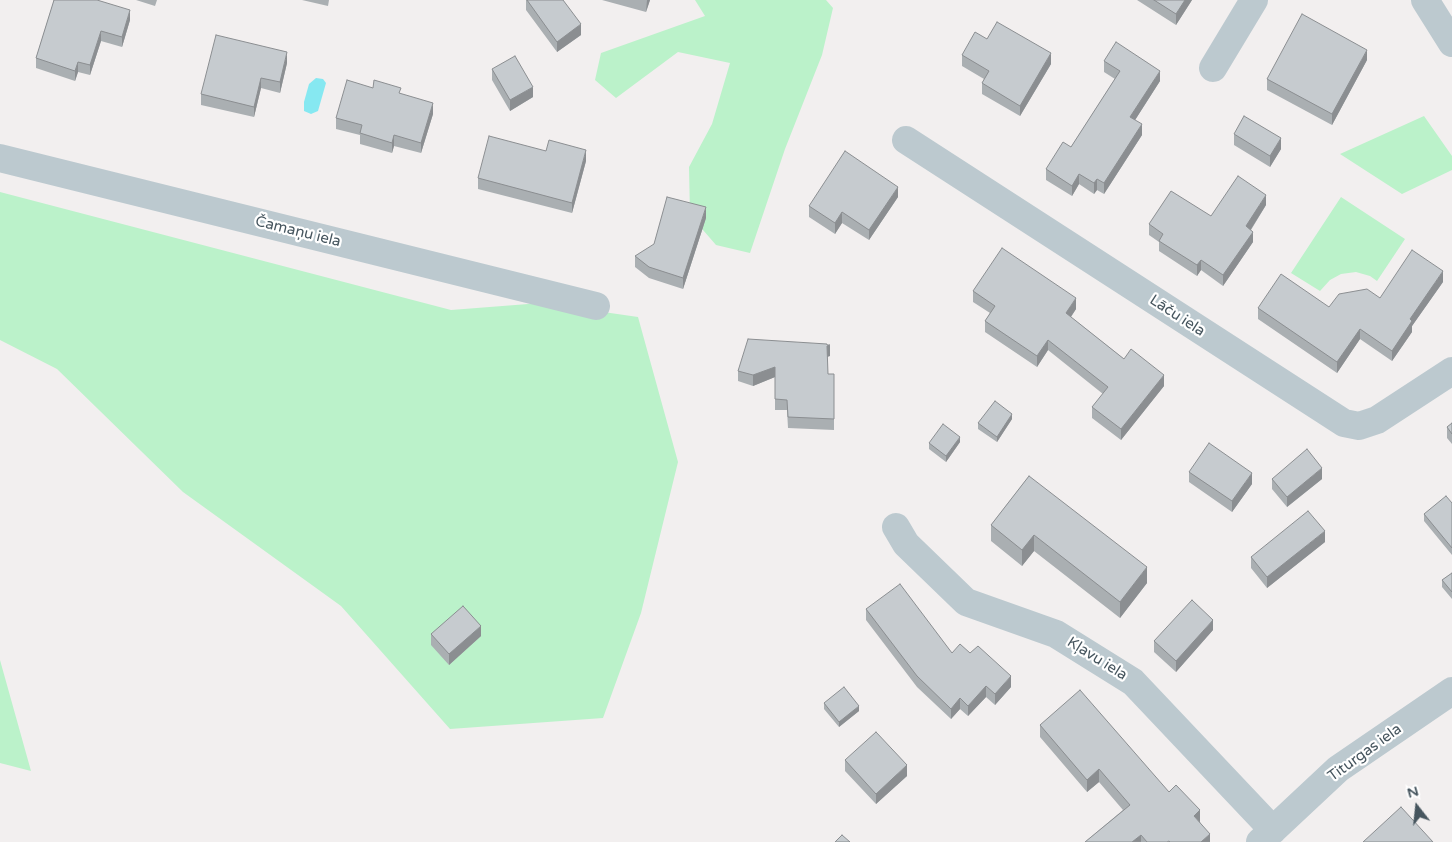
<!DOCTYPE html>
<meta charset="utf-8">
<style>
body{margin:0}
#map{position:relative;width:1452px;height:842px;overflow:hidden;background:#f2efef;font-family:"Varela Round",sans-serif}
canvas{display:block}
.north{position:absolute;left:1392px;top:782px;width:50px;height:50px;-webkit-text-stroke:4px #fff;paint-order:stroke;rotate:344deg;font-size:14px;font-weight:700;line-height:20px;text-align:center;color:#46555e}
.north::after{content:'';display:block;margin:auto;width:18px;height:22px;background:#46555e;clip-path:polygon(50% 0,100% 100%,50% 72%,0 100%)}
</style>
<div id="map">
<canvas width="1452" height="842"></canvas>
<div class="north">N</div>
</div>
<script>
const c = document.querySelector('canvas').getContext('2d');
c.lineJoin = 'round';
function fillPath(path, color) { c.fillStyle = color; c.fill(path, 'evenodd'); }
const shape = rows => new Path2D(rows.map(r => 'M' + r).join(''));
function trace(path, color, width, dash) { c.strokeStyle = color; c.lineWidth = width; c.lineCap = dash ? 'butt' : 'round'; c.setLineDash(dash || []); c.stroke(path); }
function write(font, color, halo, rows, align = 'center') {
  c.font = font + ' "Varela Round",sans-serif'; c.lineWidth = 4.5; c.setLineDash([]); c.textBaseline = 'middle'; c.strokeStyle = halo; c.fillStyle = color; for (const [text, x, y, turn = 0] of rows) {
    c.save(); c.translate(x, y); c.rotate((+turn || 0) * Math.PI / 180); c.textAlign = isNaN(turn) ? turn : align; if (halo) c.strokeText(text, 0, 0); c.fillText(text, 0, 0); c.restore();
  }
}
const green = shape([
 [695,0,826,0,833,8,822,55,785,149,750,253,716,245,690,215,689,167,712,124,730,63,678,52,616,98,595,80,601,53,705,16],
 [1424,116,1452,156,1452,170,1402,194,1340,154],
 [0,192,451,310,541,303,638,317,678,462,641,613,603,718,450,729,341,606,183,492,57,369,0,340],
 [1341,197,1405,239,1377,281,1370,276,1356,272,1341,274,1330,280,1320,291,1291,273],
 [0,660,31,771,0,763]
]);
const water = shape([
 [316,78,323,79,326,83,318,111,311,114,304,111,304,102,309,84]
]);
const street = shape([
 [1425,0,1452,43],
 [1213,68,1254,0],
 [906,140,1344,423,1359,426,1377,420,1452,371],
 [0,158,596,306],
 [896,527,906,544,966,602,1056,634,1133,682,1273,830],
 [1260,842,1338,769,1452,691]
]);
const wall = shape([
 [54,0,130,20,122,47,101,41,90,75,78,72,75,81,36,68,36,58],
 [136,0,157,0,155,6],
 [302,0,329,0,328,6],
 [526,0,563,0,581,35,557,52,526,10],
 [602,0,650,0,646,12],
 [1137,0,1192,0,1176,25],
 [987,39,1051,64,1020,116,982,94,982,83,984,79,962,66,962,55],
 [1367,60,1332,125,1267,90,1267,79],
 [1104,61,1160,81,1135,120,1142,135,1104,194,1097,190,1094,194,1079,184,1072,196,1046,180,1046,169,1071,147,1115,79,1104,72],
 [287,63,280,93,261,88,254,117,201,105,201,94],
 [492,69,533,97,510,111,492,80],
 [373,88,401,94,433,114,421,153,394,146,392,153,360,144,360,135,336,129,336,118],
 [1234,134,1281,149,1270,167,1234,145],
 [586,161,572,213,478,189,478,178],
 [898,197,869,240,842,223,835,234,809,217,809,206],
 [1266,205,1251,230,1253,242,1223,286,1201,270,1197,276,1159,251,1159,242,1149,235,1149,224,1211,216],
 [706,218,683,289,649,278,635,267,635,256],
 [1443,282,1412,326,1412,332,1392,361,1360,339,1337,373,1258,319,1258,308,1329,307,1380,298],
 [973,291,1076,309,1071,317,1124,359,1164,386,1121,440,1092,418,1092,407,1103,394,1048,350,1037,367,985,332,985,321,990,313,973,302],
 [830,356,827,357,828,374,834,374,834,430,788,428,787,410,775,410,775,377,753,386,738,381,738,371],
 [1012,419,997,442,978,429,978,423],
 [1452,423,1452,444,1447,438,1447,427],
 [960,442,946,462,929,449,929,443],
 [1189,472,1252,484,1232,512,1189,482],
 [1029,476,1147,583,1120,618,1034,551,1022,566,991,541,991,525],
 [1272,479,1322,479,1287,507,1272,489],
 [1452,503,1452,555,1424,521,1424,514],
 [1325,542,1267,588,1251,568,1251,557],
 [1452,573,1452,599,1442,587,1442,580],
 [866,609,952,653,970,653,1011,687,995,705,986,697,968,716,960,709,951,719,917,687,866,620],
 [1213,630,1176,672,1154,652,1154,641],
 [431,634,481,636,449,665,431,645],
 [824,703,859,711,839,727,824,709],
 [1040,725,1169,792,1200,822,1210,842,1085,842,1123,810,1099,782,1087,792,1040,737],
 [845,760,907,776,876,804,845,771]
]);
const shadedWall = shape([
 [647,0,650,0,646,12],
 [1185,0,1192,0,1176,25,1176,14],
 [130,10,130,20,122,47,122,37],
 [581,24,581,35,557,52,557,42],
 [101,31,101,41,90,75,90,65],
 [1367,50,1367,60,1332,125,1332,114],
 [287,52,287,63,280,93,280,82],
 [1051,53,1051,64,1020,116,1020,106],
 [78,62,78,72,75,81,75,71],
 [1160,71,1160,81,1130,128,1130,117],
 [261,78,261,88,254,117,254,107],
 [533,87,533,97,510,111,510,100],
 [433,103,433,114,421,153,421,143],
 [1142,124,1142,135,1104,194,1104,183],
 [394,135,394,146,392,153,392,143],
 [1281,138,1281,149,1270,167,1270,156],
 [586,150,586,161,572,213,572,203],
 [1079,174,1079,184,1072,196,1072,186],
 [1097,179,1097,190,1094,194,1094,183],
 [898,187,898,197,869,240,869,230],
 [1266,195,1266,205,1246,237,1246,226],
 [706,207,706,218,683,289,683,278],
 [842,212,842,223,835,234,835,223],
 [1253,232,1253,242,1223,286,1223,275],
 [1201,260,1201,270,1197,276,1197,265],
 [1443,271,1443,282,1412,326,1412,332,1392,361,1392,351,1410,319],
 [1076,298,1076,309,1066,324,1066,313],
 [1360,329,1360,339,1337,373,1337,362],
 [1048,340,1048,350,1037,367,1037,356],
 [830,345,830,356,827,357,827,346],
 [775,367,775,377,753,386,753,375],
 [1164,375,1164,386,1121,440,1121,429],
 [1012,414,1012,419,997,442,997,437],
 [960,437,960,442,946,462,946,456],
 [1322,468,1322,479,1287,507,1287,497],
 [1252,473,1252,484,1232,512,1232,501],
 [1325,531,1325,542,1267,588,1267,577],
 [1034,535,1034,551,1022,566,1022,550],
 [1147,567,1147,583,1120,618,1120,602],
 [1213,620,1213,630,1176,672,1176,661],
 [481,626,481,636,449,665,449,654],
 [1011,676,1011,687,995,705,995,694],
 [986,686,986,697,968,716,968,706],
 [960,698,960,709,951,719,951,709],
 [859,706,859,711,839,727,839,722],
 [907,765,907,776,876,804,876,794],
 [1099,769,1099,782,1087,792,1087,780],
 [1200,810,1200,823,1194,816],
 [1210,834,1210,842,1201,842],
 [1141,835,1141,842,1132,842]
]);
const building = shape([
 [54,0,97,0,130,10,122,37,101,31,90,65,78,62,75,71,36,58,54,0],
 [527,0,563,0,581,24,557,42,527,0],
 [1154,0,1185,0,1176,14,1154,0],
 [1302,14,1367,50,1332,114,1267,79,1302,14],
 [997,22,1051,53,1020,106,982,83,989,71,962,55,975,32,987,39,997,22],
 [216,35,287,52,280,82,261,78,254,107,201,94,216,35],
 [1116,42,1160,71,1130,117,1142,124,1104,183,1097,179,1094,183,1079,174,1072,186,1046,169,1063,142,1071,147,1120,71,1104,61,1116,42],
 [515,56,533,87,510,100,492,69,515,56],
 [347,80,373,88,374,80,401,88,399,93,433,103,421,143,394,135,392,143,360,133,362,125,336,118,347,80],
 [1244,116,1281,138,1270,156,1234,134,1244,116],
 [489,136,546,151,549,140,586,150,572,203,478,178,489,136],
 [845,151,898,187,869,230,842,212,835,223,809,206,845,151],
 [1238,176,1266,195,1246,226,1253,232,1223,275,1201,260,1197,265,1159,241,1163,234,1149,224,1171,191,1211,216,1238,176],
 [667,197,706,207,683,278,649,267,635,256,654,244,667,197],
 [1002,248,1076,298,1066,313,1124,359,1131,349,1164,375,1121,429,1092,407,1108,387,1048,340,1037,356,985,321,995,306,973,291,1002,248],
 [1412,250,1443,271,1410,319,1412,321,1392,351,1360,329,1337,362,1258,308,1281,274,1329,307,1339,294,1367,289,1380,298,1412,250],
 [748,339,827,344,827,345,830,345,827,346,828,374,834,374,834,419,788,417,787,400,775,399,775,367,753,375,738,371,748,339],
 [995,401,1012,414,997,437,978,423,995,401],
 [1452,423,1452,434,1447,427,1452,423],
 [943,424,960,437,946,456,929,443,943,424],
 [1209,443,1252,473,1232,501,1189,472,1209,443],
 [1307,449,1322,468,1287,497,1272,479,1307,449],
 [1029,476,1147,567,1120,602,1034,535,1022,550,991,525,1029,476],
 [1446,496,1452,503,1452,548,1424,514,1446,496],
 [1308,511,1325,531,1267,577,1251,557,1308,511],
 [1452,573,1452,592,1442,580,1452,573],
 [900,584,952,653,960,644,970,653,978,646,1011,676,995,694,986,686,968,706,960,698,951,709,917,676,866,609,900,584],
 [1192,600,1213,620,1176,661,1154,641,1192,600],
 [463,606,481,626,449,654,431,634,463,606],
 [844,687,859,706,839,722,824,703,844,687],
 [1080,690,1169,792,1176,785,1200,810,1194,816,1210,834,1201,842,1170,842,1169,841,1167,842,1147,842,1141,835,1132,842,1085,842,1130,805,1099,769,1087,780,1040,725,1080,690],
 [876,732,907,765,876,794,845,760,876,732],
 [1401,807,1433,842,1363,842,1401,807],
 [842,835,850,842,835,842,842,835]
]);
const streetNames = [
 ["Čamaņu iela",298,232,14],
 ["Lāču iela",1177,316,33],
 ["Kļavu iela",1097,659,32],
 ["Titurgas iela",1365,753,-36]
];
fillPath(green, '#bbf2ca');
fillPath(water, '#86e8f1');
trace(street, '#bcc9cf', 28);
fillPath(wall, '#aaafb2');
fillPath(shadedWall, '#8b8e91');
fillPath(building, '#c6cbcf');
trace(building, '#8b8e91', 1);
write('15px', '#46555e', '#fff', streetNames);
</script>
